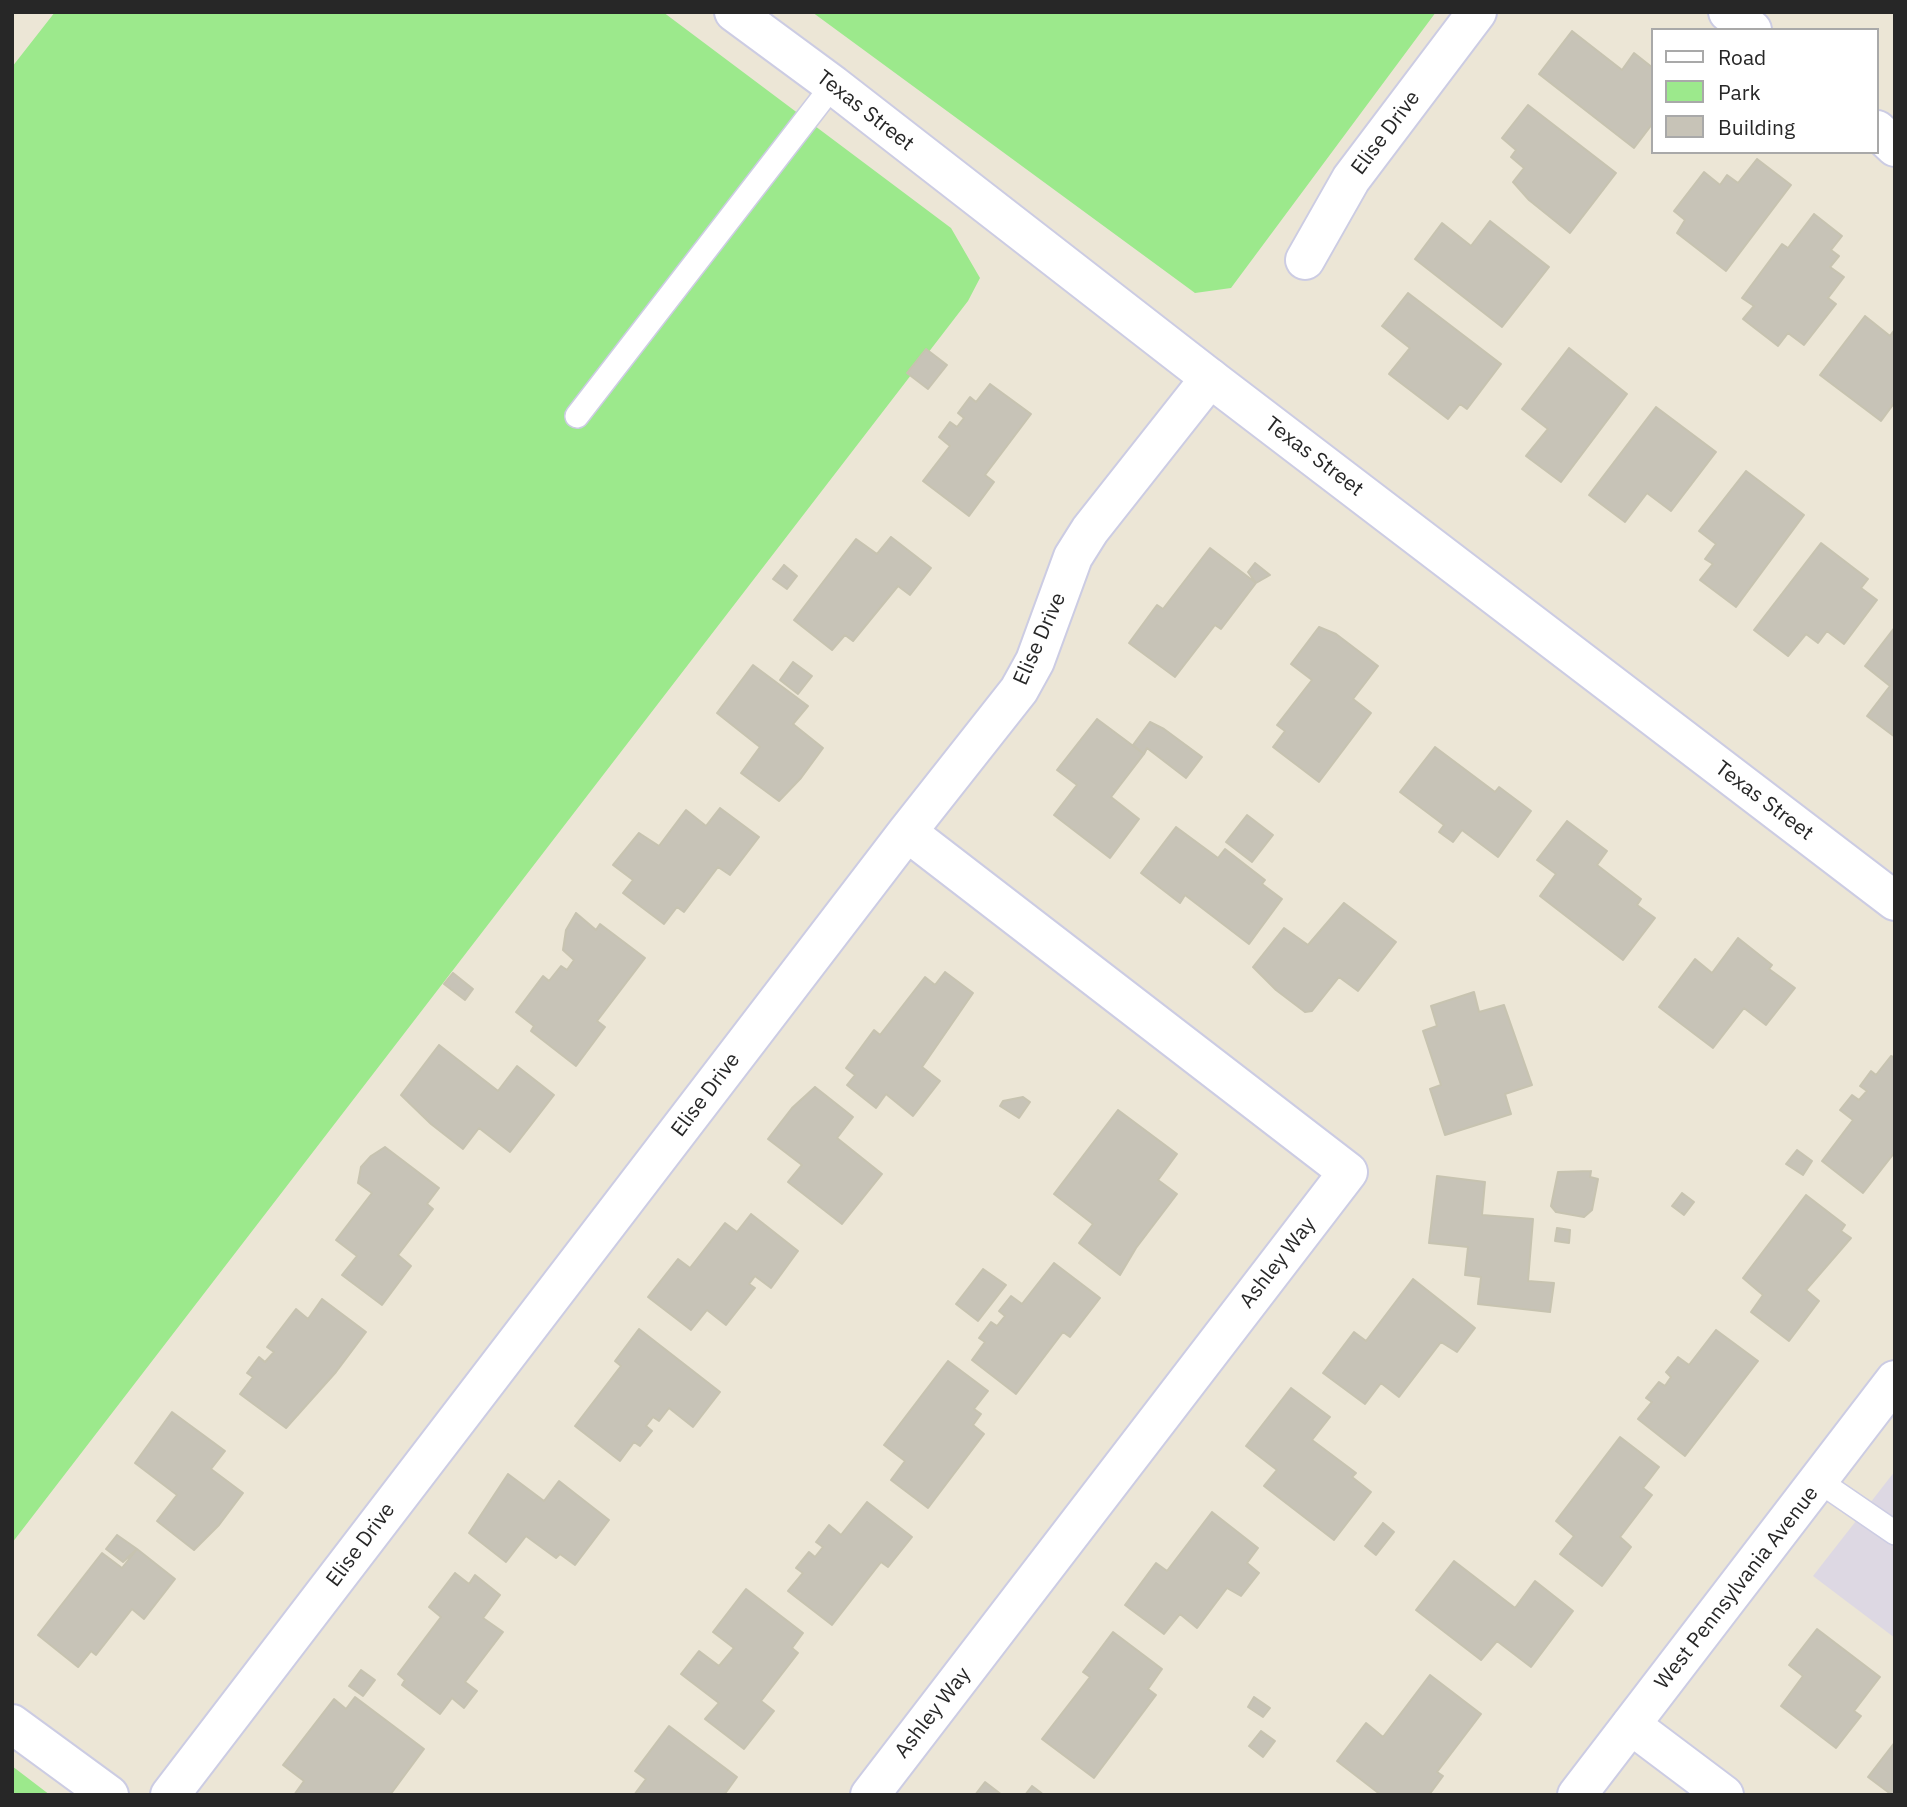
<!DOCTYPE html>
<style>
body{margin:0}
#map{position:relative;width:1907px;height:1807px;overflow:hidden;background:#ece6d6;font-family:"IBM Plex Sans",sans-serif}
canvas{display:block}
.frame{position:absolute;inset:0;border:14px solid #272727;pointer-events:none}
.legend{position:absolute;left:1651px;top:28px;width:228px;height:126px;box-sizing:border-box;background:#fff;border:2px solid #a9a9a9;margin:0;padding:9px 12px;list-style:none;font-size:21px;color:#272727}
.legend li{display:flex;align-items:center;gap:14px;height:35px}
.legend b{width:35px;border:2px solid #a9a9a9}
</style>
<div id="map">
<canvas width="1907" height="1807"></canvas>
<div class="frame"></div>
<ul class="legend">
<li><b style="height:9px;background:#fff"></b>Road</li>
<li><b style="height:19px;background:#9ce98c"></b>Park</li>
<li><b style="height:19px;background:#c7c3b7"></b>Building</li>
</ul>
</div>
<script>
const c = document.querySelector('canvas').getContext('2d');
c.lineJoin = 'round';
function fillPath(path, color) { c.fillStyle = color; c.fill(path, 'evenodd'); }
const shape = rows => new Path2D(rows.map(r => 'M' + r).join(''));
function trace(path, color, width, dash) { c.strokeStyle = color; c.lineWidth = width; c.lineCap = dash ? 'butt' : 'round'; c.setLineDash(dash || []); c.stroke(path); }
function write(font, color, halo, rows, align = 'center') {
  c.font = font + ' "IBM Plex Sans",sans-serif'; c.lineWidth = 6; c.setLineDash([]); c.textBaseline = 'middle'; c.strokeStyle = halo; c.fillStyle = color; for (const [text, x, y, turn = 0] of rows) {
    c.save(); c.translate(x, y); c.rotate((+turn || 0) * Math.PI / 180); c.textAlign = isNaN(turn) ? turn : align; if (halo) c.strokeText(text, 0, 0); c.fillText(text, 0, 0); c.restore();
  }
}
const industrial = shape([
 [1895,1471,1895,1638,1813,1576]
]);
const green = shape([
 [55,12,663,12,951,228,980,278,968,301,12,1543,12,67],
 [812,12,1436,12,1231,288,1195,293],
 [12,1766,50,1795,12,1795]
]);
const building = shape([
 [1572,31,1622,70,1634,53,1653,68,1653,123,1634,148,1539,74,1572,31],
 [1528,105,1616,173,1570,233,1529,200,1513,182,1524,168,1511,157,1516,150,1502,138,1528,105],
 [1757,159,1791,185,1726,271,1677,233,1685,220,1674,211,1704,172,1720,185,1727,175,1738,183,1757,159],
 [1814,214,1842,236,1831,250,1839,256,1830,267,1844,277,1828,298,1836,304,1804,345,1788,333,1778,346,1743,319,1754,306,1742,298,1782,244,1788,248,1814,214],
 [1490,221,1549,267,1502,327,1415,259,1442,223,1471,246,1490,221],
 [1408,293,1501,364,1467,409,1460,404,1448,419,1389,374,1410,348,1382,326,1408,293],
 [1865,316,1890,336,1895,329,1895,402,1881,421,1820,375,1865,316],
 [1569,348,1627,394,1561,482,1526,456,1548,429,1522,409,1569,348],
 [926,349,947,365,928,389,907,373,926,349],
 [990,384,1031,414,985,475,994,482,969,516,923,481,950,446,939,437,950,422,957,427,964,418,958,413,970,397,976,402,990,384],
 [1656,407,1716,452,1671,511,1647,493,1625,522,1589,495,1656,407],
 [1746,471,1804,515,1736,607,1700,580,1713,564,1705,559,1716,544,1699,531,1746,471],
 [891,537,931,568,910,595,898,586,853,641,845,635,832,650,794,620,856,539,877,554,891,537],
 [1821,543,1868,579,1861,588,1877,600,1844,644,1827,631,1818,643,1806,634,1788,656,1754,630,1821,543],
 [1210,548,1256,583,1221,629,1215,625,1175,677,1129,643,1157,605,1163,609,1210,548],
 [1255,563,1270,575,1256,583,1248,572,1255,563],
 [784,565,797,576,787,589,773,579,784,565],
 [1319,627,1336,634,1378,666,1353,699,1371,713,1319,782,1273,747,1285,731,1277,725,1312,680,1291,664,1319,627],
 [1895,627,1895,737,1867,716,1890,686,1865,666,1895,627],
 [793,662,812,676,798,694,780,680,793,662],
 [753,665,808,706,793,724,823,748,801,778,779,801,741,773,760,747,717,713,753,665],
 [1097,719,1144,754,1111,797,1139,819,1110,858,1054,815,1077,785,1057,770,1097,719],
 [1150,722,1164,729,1202,757,1186,778,1147,748,1144,754,1133,745,1150,722],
 [1435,747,1495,792,1499,787,1531,811,1498,857,1462,830,1453,842,1439,832,1444,825,1400,792,1435,747],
 [720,808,759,837,730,875,718,867,684,912,677,907,664,924,623,893,633,880,613,865,639,833,659,846,686,810,706,826,720,808],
 [1247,815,1273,835,1252,862,1226,842,1247,815],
 [1567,821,1607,851,1597,865,1641,899,1637,905,1655,918,1623,960,1540,896,1556,874,1537,860,1567,821],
 [1176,827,1218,858,1225,849,1265,880,1262,884,1282,899,1249,944,1185,895,1180,903,1141,873,1176,827],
 [1344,903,1396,942,1358,991,1339,977,1312,1011,1305,1012,1276,990,1253,967,1284,928,1308,945,1344,903],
 [576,913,596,930,600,924,645,958,597,1021,605,1027,576,1066,531,1031,534,1026,516,1012,543,976,549,981,561,966,567,970,574,960,563,950,566,930,576,913],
 [1738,938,1772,965,1769,969,1795,988,1766,1025,1744,1008,1713,1048,1659,1007,1695,959,1712,973,1738,938],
 [945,972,973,993,922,1067,940,1081,913,1116,886,1094,876,1108,847,1085,855,1075,846,1068,874,1030,880,1035,925,977,935,985,945,972],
 [453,973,473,989,465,1000,444,984,453,973],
 [1474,992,1479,1012,1504,1005,1532,1085,1505,1094,1511,1114,1445,1135,1430,1089,1441,1085,1423,1031,1437,1026,1431,1006,1474,992],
 [439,1045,498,1091,517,1066,554,1095,510,1152,479,1128,463,1149,431,1124,401,1095,439,1045],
 [1891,1056,1895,1058,1895,1152,1863,1193,1822,1161,1853,1120,1840,1110,1852,1095,1859,1100,1867,1091,1860,1086,1871,1071,1876,1075,1891,1056],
 [815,1087,853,1117,837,1138,882,1174,842,1224,788,1182,802,1165,768,1139,792,1108,815,1087],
 [1023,1097,1030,1102,1019,1118,1000,1106,1003,1101,1023,1097],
 [1118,1110,1177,1154,1158,1180,1177,1194,1136,1248,1120,1275,1079,1243,1093,1224,1054,1194,1118,1110],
 [385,1147,439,1188,427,1204,433,1209,398,1255,411,1266,382,1305,342,1275,357,1256,336,1240,372,1193,358,1183,361,1167,371,1156,385,1147],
 [1797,1150,1812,1161,1803,1175,1786,1164,1797,1150],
 [1591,1171,1590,1177,1598,1179,1592,1210,1584,1217,1556,1212,1551,1206,1558,1172,1591,1171],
 [1437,1176,1485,1182,1482,1215,1533,1219,1528,1281,1554,1283,1550,1312,1478,1304,1481,1277,1465,1275,1468,1247,1429,1243,1437,1176],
 [1682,1193,1694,1202,1684,1215,1672,1206,1682,1193],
 [1806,1195,1845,1225,1841,1231,1851,1238,1806,1290,1819,1301,1789,1341,1751,1312,1763,1295,1743,1278,1806,1195],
 [751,1214,798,1251,771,1288,755,1276,749,1284,755,1288,726,1325,707,1310,691,1330,648,1297,678,1259,690,1268,725,1223,737,1232,751,1214],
 [1557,1228,1570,1230,1569,1243,1555,1241,1557,1228],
 [1054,1263,1100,1298,1070,1337,1063,1332,1016,1394,972,1360,985,1342,979,1338,991,1322,997,1326,1005,1316,999,1311,1011,1296,1022,1304,1054,1263],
 [983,1269,1006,1285,978,1321,956,1304,983,1269],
 [1413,1279,1475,1328,1457,1352,1441,1342,1399,1397,1381,1383,1365,1404,1323,1373,1354,1332,1366,1341,1413,1279],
 [322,1299,366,1332,336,1372,286,1428,240,1394,253,1377,247,1373,259,1357,265,1362,274,1352,267,1347,296,1309,308,1319,322,1299],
 [639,1329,720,1392,693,1427,669,1408,659,1421,653,1417,646,1426,652,1431,640,1446,634,1442,620,1461,575,1426,621,1366,615,1361,639,1329],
 [1716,1330,1758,1361,1685,1456,1638,1419,1652,1402,1646,1398,1659,1382,1665,1386,1671,1377,1666,1372,1678,1357,1689,1365,1716,1330],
 [948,1361,988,1391,974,1409,981,1414,973,1425,984,1434,928,1508,891,1480,905,1461,884,1445,948,1361],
 [1291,1388,1330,1417,1312,1440,1356,1473,1352,1477,1371,1492,1334,1540,1264,1486,1277,1470,1246,1446,1291,1388],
 [172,1412,225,1451,211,1469,243,1493,219,1525,194,1550,157,1521,177,1495,135,1463,172,1412],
 [1620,1437,1659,1467,1643,1488,1652,1495,1620,1537,1631,1547,1602,1586,1560,1554,1574,1536,1556,1521,1620,1437],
 [508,1474,544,1501,559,1481,609,1520,575,1565,560,1554,556,1558,526,1536,506,1562,469,1533,508,1474],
 [867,1502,912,1537,888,1567,881,1562,832,1625,788,1591,803,1573,796,1568,809,1552,815,1557,823,1547,816,1542,829,1525,841,1535,867,1502],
 [1212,1512,1258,1548,1247,1563,1259,1573,1241,1596,1227,1588,1197,1628,1180,1614,1164,1634,1125,1605,1156,1563,1167,1571,1212,1512],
 [1383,1523,1394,1532,1376,1555,1365,1546,1383,1523],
 [117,1535,137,1549,123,1562,106,1549,117,1535],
 [137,1549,175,1579,144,1619,132,1609,96,1655,91,1651,78,1667,38,1635,102,1553,122,1568,137,1549],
 [1454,1561,1515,1608,1535,1581,1573,1611,1531,1667,1497,1641,1481,1660,1416,1610,1454,1561],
 [455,1573,469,1584,475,1575,500,1595,483,1618,503,1632,465,1682,477,1691,464,1708,452,1698,440,1714,402,1685,405,1680,398,1674,441,1617,429,1607,455,1573],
 [746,1589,803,1633,792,1648,798,1653,761,1701,774,1711,744,1749,705,1719,719,1703,681,1674,699,1651,719,1666,734,1648,713,1632,746,1589],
 [1817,1629,1880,1677,1854,1711,1861,1716,1836,1748,1781,1706,1803,1676,1789,1665,1817,1629],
 [1113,1632,1162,1669,1148,1689,1156,1695,1094,1778,1042,1739,1090,1677,1083,1672,1113,1632],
 [361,1670,375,1680,363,1696,349,1686,361,1670],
 [1430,1675,1481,1714,1437,1772,1443,1776,1429,1795,1381,1795,1337,1761,1366,1723,1383,1737,1430,1675],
 [355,1697,424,1749,390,1795,294,1795,304,1781,283,1765,334,1699,346,1709,355,1697],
 [1254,1697,1270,1708,1263,1717,1248,1707,1254,1697],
 [669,1726,737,1777,724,1795,634,1795,646,1779,635,1771,669,1726],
 [1261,1731,1275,1741,1263,1757,1249,1746,1261,1731],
 [1895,1742,1895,1795,1892,1795,1868,1777,1895,1742],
 [985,1782,1002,1795,975,1795,985,1782],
 [1032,1786,1044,1795,1025,1795,1032,1786]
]);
const service = shape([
 [577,416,833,85],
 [1819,1481,1895,1533]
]);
const minor = shape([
 [1728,12,1752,30],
 [1877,130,1895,147],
 [1305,260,1351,179,1477,12],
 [12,1724,109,1795],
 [1631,1725,1724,1795],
 [170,1795,907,832,1019,690,1035,661,1073,557,1090,530,1210,378],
 [870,1795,1348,1172,907,832]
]);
const tertiary = shape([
 [734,12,833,85,1210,378,1895,901],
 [1577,1795,1895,1380]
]);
const streetNames = [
 ["Texas Street",865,111,38],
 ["Elise Drive",1386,133,-53],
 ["Texas Street",1314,457,37],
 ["Elise Drive",1040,639,-66],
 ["Texas Street",1764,801,37],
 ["Elise Drive",706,1095,-53],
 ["Ashley Way",1278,1263,-52],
 ["Elise Drive",361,1545,-53],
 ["West Pennsylvania Avenue",1737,1588,-52],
 ["Ashley Way",933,1713,-52]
];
fillPath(industrial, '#ddd8e3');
fillPath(green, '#9ce98c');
fillPath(building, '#c7c3b7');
trace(building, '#c7c3b0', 2);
trace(service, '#cccce3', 26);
trace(minor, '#cccce3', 42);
trace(tertiary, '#cccce3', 42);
trace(service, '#fff', 23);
trace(minor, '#fff', 38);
trace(tertiary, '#fff', 38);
write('21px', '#272727', '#fff', streetNames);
</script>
